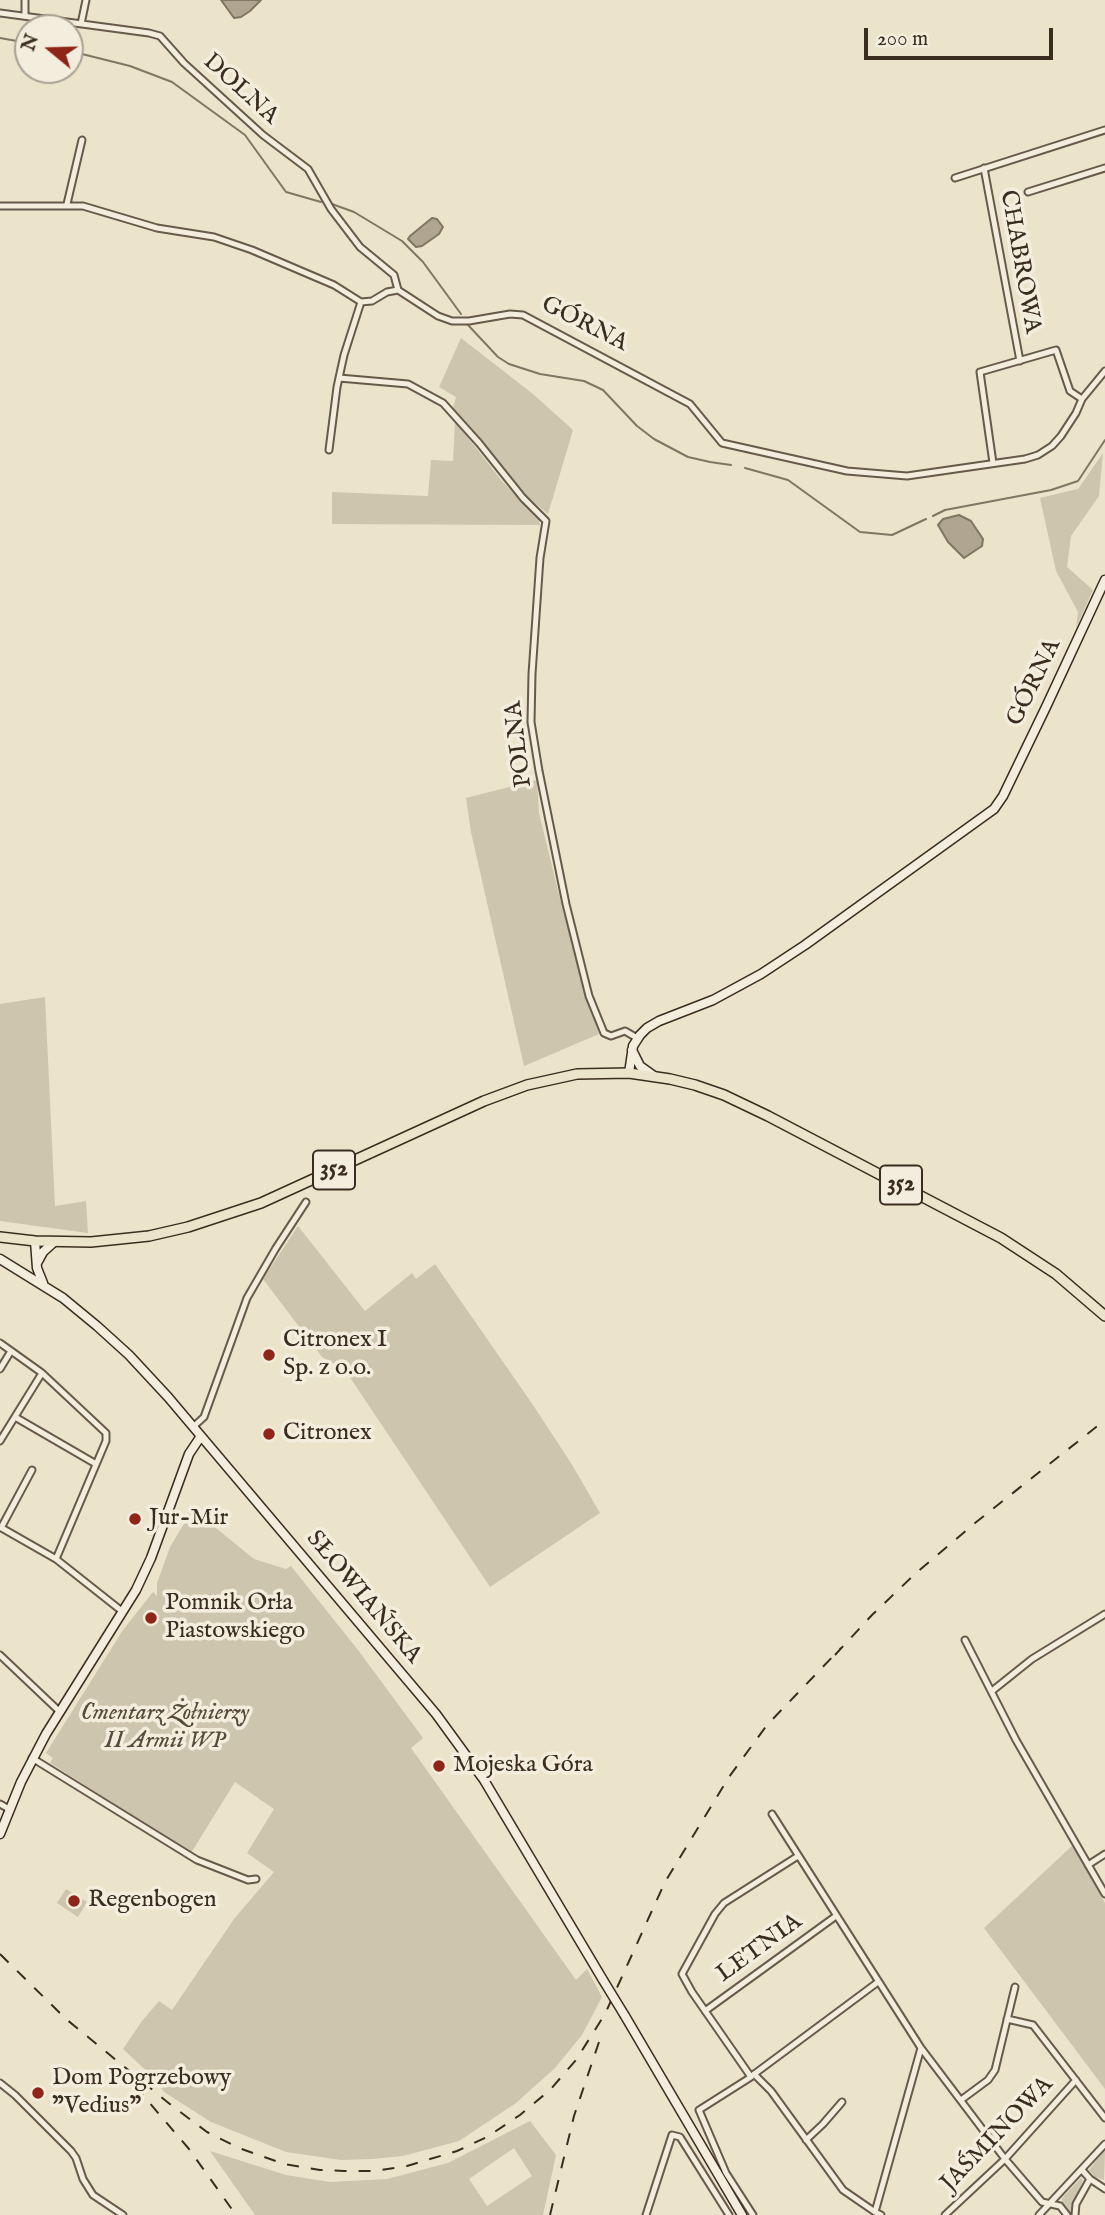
<!DOCTYPE html>
<meta charset="utf-8">
<style>
body{margin:0}
#map{position:relative;width:1105px;height:2215px;overflow:hidden;background:#ebe4ca;font-family:"IM FELL English",serif}
canvas{display:block}
.north{position:absolute;left:14px;top:14px;width:70px;height:70px;box-sizing:border-box;background:#f2eddd;border:2px solid #a9a091;border-radius:50%;rotate:289deg;font-size:19px;font-weight:700;line-height:28px;text-align:center;color:#3b2c20}
.north::after{content:'';display:block;margin:auto;width:24px;height:32px;background:#8f2418;clip-path:polygon(50% 0,100% 100%,50% 72%,0 100%)}
.scale{position:absolute;left:864px;top:28px;width:189px;height:32px;box-sizing:border-box;border:4px solid #3b2c20;border-top:0;padding-left:9px;font-size:21px;line-height:24px;white-space:nowrap;color:#3b2c20;-webkit-text-stroke:5px #f2eddd;paint-order:stroke}
</style>
<div id="map">
<canvas width="1105" height="2215"></canvas>
<div class="north">N</div>
<div class="scale">200 m</div>
</div>
<script>
const c = document.querySelector('canvas').getContext('2d');
c.lineJoin = 'round';
function fillPath(path, color) { c.fillStyle = color; c.fill(path, 'evenodd'); }
const shape = rows => new Path2D(rows.map(r => 'M' + r).join(''));
function trace(path, color, width, dash) { c.strokeStyle = color; c.lineWidth = width; c.lineCap = dash ? 'butt' : 'round'; c.setLineDash(dash || []); c.stroke(path); }
function write(font, color, halo, rows, align = 'center') {
  c.font = font + ' "IM FELL English",serif'; c.lineWidth = 7; c.setLineDash([]); c.textBaseline = 'middle'; c.strokeStyle = halo; c.fillStyle = color; for (const [text, x, y, turn = 0] of rows) {
    c.save(); c.translate(x, y); c.rotate((+turn || 0) * Math.PI / 180); c.textAlign = isNaN(turn) ? turn : align; if (halo) c.strokeText(text, 0, 0); c.fillText(text, 0, 0); c.restore();
  }
}
const green = shape([
 [461,338,533,394,573,430,548,514,520,491,453,408,456,397,439,387],
 [455,421,502,481,539,520,540,525,332,524,332,492,428,496,431,460,453,461],
 [1103,453,1099,496,1071,536,1067,567,1093,590,1076,628,1078,612,1056,571,1040,498,1078,489],
 [537,780,539,813,562,907,599,1034,524,1066,471,832,466,798],
 [45,997,55,1206,86,1201,88,1233,0,1221,0,1004],
 [298,1226,365,1311,412,1273,416,1279,435,1264,533,1405,571,1463,600,1513,490,1587,345,1370,322,1357,263,1279],
 [195,1511,254,1559,286,1569,291,1566,358,1650,423,1738,411,1748,576,1980,587,1969,602,1997,582,2035,555,2068,516,2103,459,2141,403,2156,372,2159,341,2160,286,2152,211,2122,164,2092,152,2076,123,2049,142,2021,159,2001,172,2010,234,1919,274,1872,247,1853,274,1809,235,1782,191,1853,50,1763,53,1758,46,1753,123,1630,153,1592,157,1596,157,1583,170,1547,191,1512],
 [1073,1845,1105,1903,1105,2089,984,1928],
 [66,1889,87,1902,78,1917,57,1903],
 [530,2121,556,2155,543,2215,255,2215,210,2151,286,2175,330,2182,387,2179,448,2163],
 [514,2148,532,2176,487,2206,469,2179],
 [1104,2150,1105,2152,1104,2180,1095,2177,1089,2170],
 [1081,2178,1083,2180,1071,2215,1062,2206,1062,2198]
]);
const water = shape([
 [221,0,261,0,250,11,241,17,234,18,221,0],
 [432,218,437,219,443,227,439,234,422,246,416,247,408,239,410,236,432,218],
 [959,515,971,521,983,539,982,546,964,558,948,542,938,525,943,519,959,515]
]);
const stream = shape([
 [0,38,28,43],
 [70,51,130,66,172,82,245,135,286,192,321,202],
 [332,204,354,212,402,241,423,262,461,314],
 [468,325,498,357,509,364,540,374,584,381,603,390,637,426,654,439,688,457,710,462,731,465],
 [745,468,788,480,860,532,892,535,926,519],
 [933,516,945,510,1051,490,1078,481,1105,440]
]);
const street = shape([
 [0,13,149,33,160,36,184,63,263,135,308,169,331,209,360,247,394,275,398,290],
 [25,16,25,0],
 [81,24,86,0],
 [984,168,1020,361],
 [955,178,1105,130],
 [1028,192,1105,168],
 [67,204,82,140],
 [0,206,83,206,157,228,214,237,252,250,334,285,361,302,372,301,387,292,398,290,438,316,452,321,469,321,510,314,523,315,690,404,722,443,847,471,907,476,1025,459,1038,455,1052,446,1061,436,1076,413,1082,399,1105,371],
 [339,378,408,384,443,403,479,443,523,498,546,521,540,558,532,674,531,722,539,771,566,904,589,996,604,1033,611,1036,625,1031,637,1038],
 [329,450,337,387,344,355,361,302],
 [993,463,980,372,1056,350,1070,391,1082,399],
 [0,1343,42,1373],
 [0,1369,11,1351],
 [15,1417,96,1464],
 [193,1427,204,1417,247,1298,276,1248,306,1202],
 [0,1441,42,1373,106,1433,106,1441,56,1559],
 [0,1527,56,1559,123,1612],
 [1,1528,32,1470],
 [965,1640,1016,1740,1105,1894],
 [0,1655,60,1712],
 [992,1691,1032,1659,1105,1614],
 [32,1758,197,1860,248,1880,256,1879],
 [0,1804,9,1809],
 [772,1814,921,2048,1005,2159,1042,2202,1060,2206,1067,2215],
 [1088,1865,1105,1854],
 [705,2011,836,1916],
 [1007,2019,1033,2025,1105,2118],
 [754,2074,771,2091,843,2190,875,2212],
 [753,2075,878,1982],
 [0,2083,15,2095,71,2151,76,2158,83,2179,93,2195,123,2215],
 [961,2100,988,2080,995,2070,1015,1987],
 [806,2140,823,2124,842,2102],
 [1082,2170,1090,2179,1105,2189],
 [646,2215,672,2135,680,2137,729,2215],
 [753,2215,726,2173,699,2110,751,2077,692,1992,682,1974,715,1914,724,1903,798,1856],
 [881,2215,875,2212,921,2048],
 [945,2215,1005,2159,1076,2080],
 [1039,2215,1105,2144],
 [1075,2215,1076,2204,1090,2179]
]);
const secondary = shape([
 [632,1050,640,1066,654,1076],
 [629,1073,633,1046,640,1035,647,1028,659,1021,713,1000,761,974,805,945,994,809,1003,796,1046,707,1105,580],
 [35,1241,37,1268,43,1283],
 [0,1259,63,1298,97,1326,129,1355,168,1397,436,1714,484,1780,603,1980],
 [37,1263,43,1252,54,1242],
 [0,1834,21,1782,46,1734,136,1590,151,1558,189,1454,201,1436],
 [625,2016,742,2215]
]);
const primary = shape([
 [0,1237,35,1241,91,1242,149,1236,188,1227,261,1203,484,1101,527,1085,577,1074,629,1073,670,1079,695,1085,724,1095,768,1116,1001,1238,1056,1274,1105,1316]
]);
const rail = shape([
 [835,1655,872,1615,915,1574,975,1523,1105,1420],
 [0,1954,66,2019,171,2105,207,2132,239,2148,284,2164,320,2170,344,2171,374,2171,407,2166,457,2151,487,2137,520,2115,550,2090,576,2060,605,2014,665,1882,729,1777,767,1725,841,1648],
 [135,2086,189,2149,236,2215],
 [550,2215,574,2116,602,2033]
]);
const secondaryBridge = shape([
 [603,1980,625,2016]
]);
const markers = [
 [269,1355,7,"#8f2418"],
 [269,1434,7,"#8f2418"],
 [135,1519,7,"#8f2418"],
 [151,1618,7,"#8f2418"],
 [439,1766,7,"#8f2418"],
 [74,1901,7,"#8f2418"],
 [38,2093,7,"#8f2418"]
];
const shields = [
 [334,1170,42],
 [901,1185,42]
];
const shieldNames = [
 ["352",334,1170],
 ["352",901,1185]
];
const streetNames = [
 ["DOLNA",240,90,42],
 ["CHABROWA",1019,262,80],
 ["GÓRNA",584,325,27],
 ["GÓRNA",1035,683,-64],
 ["POLNA",520,744,-97],
 ["SŁOWIAŃSKA",363,1598,50],
 ["LETNIA",760,1949,-36],
 ["JAŚMINOWA",998,2135,-46]
];
const poiNames = [
 ["Citronex I",283,1341],
 ["Sp. z o.o.",283,1369],
 ["Citronex",283,1434],
 ["Jur-Mir",149,1519],
 ["Pomnik Orła",165,1604],
 ["Piastowskiego",165,1632],
 ["Mojeska Góra",453,1766],
 ["Regenbogen",88,1901],
 ["Dom Pogrzebowy",52,2079],
 ["\"Vedius\"",52,2107]
];
const parkNames = [
 ["Cmentarz Żołnierzy",165,1714],
 ["II Armii WP",165,1742]
];
fillPath(green, '#cdc5ad');
fillPath(water, '#afa590');
trace(water, '#817563', 2);
trace(stream, '#817563', 2);
trace(street, '#675a4a', 9);
trace(secondary, '#3b2c20', 11);
trace(primary, '#3b2c20', 12);
trace(street, '#f2eddd', 5);
trace(secondary, '#f2eddd', 8);
trace(primary, '#ebe4ca', 9);
trace(rail, '#3b2c20', 2, [12, 12]);
trace(secondaryBridge, '#3b2c20', 11, []);
trace(secondaryBridge, '#f2eddd', 8);
for (const [x, y, r, color] of markers) { const dot = new Path2D(); dot.arc(x, y, r, 0, 2 * Math.PI); c.fillStyle = color; c.fill(dot); trace(dot, '#f2eddd', 2.5); }
for (const [x, y, w] of shields) { const box = new Path2D(); box.roundRect(x - w / 2, y - 19.5, w, 39, 5); c.fillStyle = '#f2eddd'; c.fill(box); trace(box, '#3b2c20', 2); }
write('bold 23px', '#3b2c20', null, shieldNames);
write('24px', '#3b2c20', '#f2eddd', streetNames);
write('24px', '#3b2c20', '#f2eddd', poiNames, 'left');
write('italic 24px', '#584b3c', '#f2eddd', parkNames);
</script>
